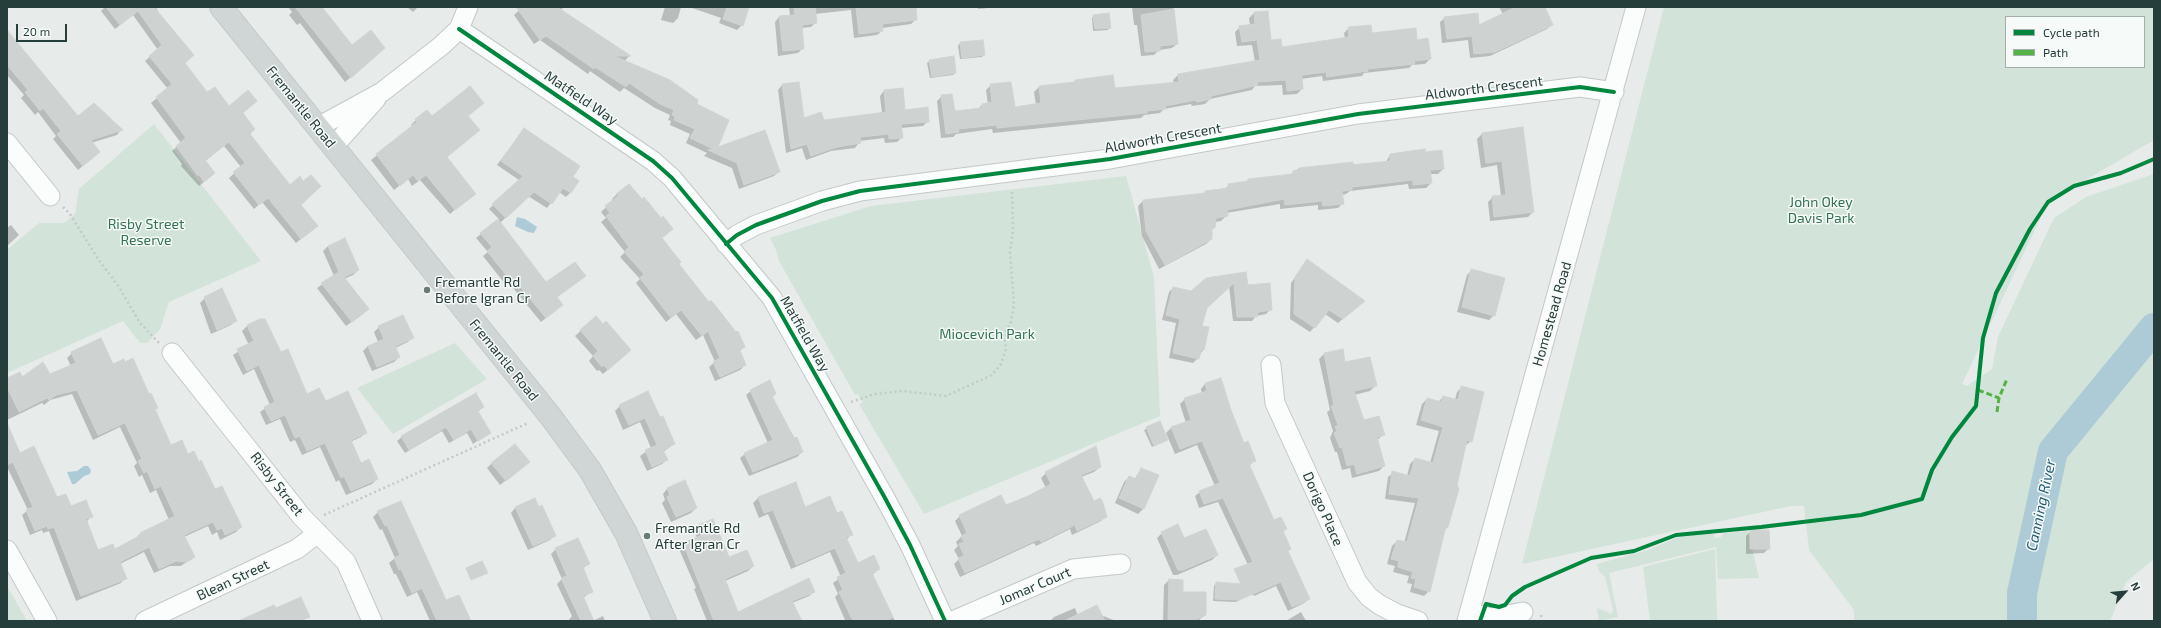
<!DOCTYPE html>
<style>
body{margin:0}
#map{position:relative;width:2161px;height:628px;overflow:hidden;background:#e7ebea;font-family:"Exo 2",sans-serif}
canvas{display:block}
.frame{position:absolute;inset:0;border:8px solid #253e3b;pointer-events:none}
.legend{position:absolute;left:2005px;top:16px;width:140px;height:52px;box-sizing:border-box;background:#f6faf8;border:1px solid #a2afac;margin:0;padding:5px 7px;list-style:none;font-size:12px;color:#253e3b}
.legend li{display:flex;align-items:center;gap:8px;height:20px}
.legend b{width:20px;border:1px solid #a2afac}
.north{position:absolute;left:2105px;top:572px;width:40px;height:40px;-webkit-text-stroke:3px #f6faf8;paint-order:stroke;rotate:63deg;font-size:11px;font-weight:700;line-height:16px;text-align:center;color:#253e3b}
.north::after{content:'';display:block;margin:auto;width:14px;height:18px;background:#253e3b;clip-path:polygon(50% 0,100% 100%,50% 72%,0 100%)}
.scale{position:absolute;left:16px;top:24px;width:51px;height:18px;box-sizing:border-box;border:2px solid #253e3b;border-top:0;padding-left:5px;font-size:12px;line-height:14px;white-space:nowrap;color:#253e3b;-webkit-text-stroke:3px #f6faf8;paint-order:stroke}
</style>
<div id="map">
<canvas width="2161" height="628"></canvas>
<div class="frame"></div>
<ul class="legend">
<li><b style="height:5px;background:#00873e"></b>Cycle path</li>
<li><b style="height:5px;background:#55b346"></b>Path</li>
</ul>
<div class="north">N</div>
<div class="scale">20 m</div>
</div>
<script>
const c = document.querySelector('canvas').getContext('2d');
c.lineJoin = 'round';
function fillPath(path, color) { c.fillStyle = color; c.fill(path, 'evenodd'); }
const shape = rows => new Path2D(rows.map(r => 'M' + r).join(''));
function trace(path, color, width, dash) { c.strokeStyle = color; c.lineWidth = width; c.lineCap = dash ? 'butt' : 'round'; c.setLineDash(dash || []); c.stroke(path); }
function write(font, color, halo, rows, align = 'center') {
  c.font = font + ' "Exo 2",sans-serif'; c.lineWidth = 3; c.setLineDash([]); c.textBaseline = 'middle'; c.strokeStyle = halo; c.fillStyle = color; for (const [text, x, y, turn = 0] of rows) {
    c.save(); c.translate(x, y); c.rotate((+turn || 0) * Math.PI / 180); c.textAlign = isNaN(turn) ? turn : align; if (halo) c.strokeText(text, 0, 0); c.fillText(text, 0, 0); c.restore();
  }
}
const green = shape([
 [1664,7,2154,7,2154,140,2048,202,1962,384,1967,386,1992,369,1998,337,2054,218,2086,197,2154,174,2154,559,2126,582,2110,621,1854,621,1854,610,1809,550,1804,506,1791,506,1522,564],
 [2006,17,2144,17,2144,67,2006,67],
 [154,124,261,261,169,302,160,329,147,343,140,343,123,321,7,373,7,250,39,223,64,223,75,214,79,189],
 [1126,176,1154,277,1160,416,924,514,859,404,863,403,858,394,855,395,779,261,777,252,770,238,871,206],
 [455,343,487,379,393,434,357,388],
 [1748,531,1759,578,1718,579,1716,547,1609,573,1618,617,1599,621,1597,608,1612,614,1613,609,1605,577,1599,571,1597,564,1648,550,1681,536,1713,532,1715,538,1721,537,1724,533],
 [1715,549,1717,621,1650,621,1643,567],
 [7,586,27,621,7,621]
]);
const water = shape([
 [517,217,525,219,537,227,534,233,528,232,515,226],
 [84,466,88,466,91,470,90,474,84,476,75,484,72,484,67,472,77,471]
]);
const shadow = shape([
 [105,7,156,7,184,63,207,94,242,114,249,134,299,205,312,230,296,243,262,202,254,209,229,178,241,167,224,146,205,161,209,178,199,186,181,166,182,164,172,151,181,143,151,103,168,89,145,61,158,50,133,15,115,29,101,11],
 [288,7,321,7,352,46,379,53,345,82,300,23,297,25,289,15,292,12],
 [407,7,418,7,413,12],
 [523,7,564,7,561,10,629,56,624,62,695,104,716,149,779,171,774,176,739,189,732,168,704,156,707,153,686,143,690,134,670,125,671,121,668,120,670,115,655,108,624,88,620,92,590,71,588,74,540,40,534,44,514,15],
 [665,7,681,7,678,18,673,23,661,20],
 [689,7,748,7,742,25,737,30,719,23,721,18],
 [789,7,915,7,916,19,911,24,882,28,882,31,877,35,854,38,851,10,815,14,816,22,811,27,801,28,803,48,798,53,778,56,775,22,779,17,790,16],
 [978,7,999,7,978,9],
 [1132,7,1173,7,1177,44,1172,48,1159,50,1154,55,1141,56,1137,25,1134,25],
 [1499,7,1544,7,1552,24,1547,29,1490,56,1470,58,1468,40,1442,43,1440,22,1445,18,1478,26,1503,14],
 [1254,13,1270,41,1281,48,1345,39,1344,33,1349,28,1371,34,1417,41,1430,59,1425,64,1412,65,1409,68,1364,73,1362,76,1323,81,1322,76,1301,79,1302,89,1297,94,1283,95,1282,85,1255,86,1252,90,1210,99,1205,104,1192,106,1191,104,1164,109,1160,113,1144,115,1141,118,993,133,992,129,956,134,953,137,941,138,937,101,942,96,954,112,978,109,982,105,988,104,986,90,991,85,1014,108,1036,105,1034,92,1039,87,1072,83,1075,81,1114,89,1174,83,1173,80,1178,75,1255,62,1252,45,1237,46,1235,32,1240,27,1250,25,1249,18],
 [1094,16,1110,27,1108,30,1093,31,1092,18],
 [7,27,9,34,78,118,121,130,117,135,91,143,99,152,78,170,53,139,56,136,38,112,35,115,21,98,24,95,7,75],
 [960,43,984,55,982,57,960,59,958,46],
 [930,61,955,73,953,75,930,78,927,63],
 [782,85,803,119,823,121,882,113,880,96,884,91,904,111,928,121,923,126,901,128,902,137,897,142,885,143,884,138,860,141,855,148,831,151,806,160,802,148,786,153,778,90],
 [483,103,468,116,446,157,469,198,450,214,420,180,412,186,408,179,394,190,371,160,413,127,411,125,416,120,432,118],
 [1522,128,1533,212,1528,217,1490,221,1488,202,1493,197,1501,196,1497,165,1481,168,1477,139,1482,134],
 [524,129,571,177,570,193,566,197,559,192,547,208,528,196,500,223,546,284,584,276,556,297,562,305,541,322,508,282,505,284,483,256,488,252,476,238,499,219,489,209,519,180,497,165],
 [1424,153,1443,169,1438,174,1430,174,1431,183,1426,188,1409,189,1408,184,1350,191,1346,194,1342,195,1343,203,1338,208,1318,210,1318,205,1280,209,1280,204,1226,213,1226,216,1221,221,1215,222,1214,227,1211,230,1211,239,1206,244,1159,269,1142,236,1138,206,1143,201,1203,194,1205,192,1224,190,1229,185,1246,182,1248,180,1290,175,1299,168,1386,162,1390,155],
 [617,194,661,239,677,264,744,347,739,352,745,365,740,370,715,381,709,367,715,362,703,335,696,340,676,314,666,322,636,283,640,279,620,257,625,252,601,222,606,218,601,212,613,201,612,199],
 [11,225,19,235,7,246,7,228],
 [328,246,358,270,353,275,344,279,363,314,346,326,317,288,334,276,323,251],
 [1307,261,1359,305,1338,323,1325,314,1310,332,1290,319,1291,283],
 [1472,270,1494,315,1489,320,1457,312,1467,275],
 [1245,274,1247,286,1271,309,1266,314,1256,316,1252,321,1233,321,1229,286,1206,308,1201,327,1203,350,1198,358,1193,363,1169,358,1176,323,1162,320,1169,292,1173,288,1192,292],
 [205,298,236,320,231,325,211,334,200,303],
 [596,317,625,355,603,374,599,370,597,371,589,361,593,356,575,336],
 [260,320,307,395,325,402,366,432,361,437,350,442,360,464,377,479,372,484,346,495,339,480,336,482,320,447,302,455,295,440,290,442,280,419,266,425,260,412,270,405,254,369,243,375,233,355,249,345,242,331,247,326],
 [379,327,412,337,408,342,395,348,399,357,394,362,372,371,363,351,368,346,378,342,374,332],
 [72,353,113,365,125,363,157,407,154,410,170,447,188,455,241,527,236,532,220,540,217,532,212,535,208,526,184,537,193,557,181,566,170,566,154,573,144,552,120,564,125,578,121,583,76,601,49,531,43,533,42,530,30,535,22,515,28,510,7,467,7,425,20,454,56,499,70,508,92,516,87,521,98,551,114,550,136,538,140,534,169,520,156,490,150,493,142,475,139,477,134,466,137,463,120,427,93,440,72,394,50,400,44,405,42,403,7,420,7,379,50,375,71,366,67,358],
 [1324,354,1344,363,1375,386,1370,391,1354,395,1364,421,1383,435,1377,440,1384,466,1379,471,1352,478,1350,468,1342,470,1337,452,1335,452,1330,438,1333,431,1327,412,1330,410,1319,359],
 [1205,384,1230,410,1244,444,1255,460,1249,466,1273,521,1286,529,1283,532,1290,549,1287,552,1309,599,1304,603,1288,611,1276,586,1254,596,1239,571,1248,565,1218,502,1199,508,1195,496,1200,492,1215,486,1197,445,1175,454,1166,433,1171,428,1186,423,1180,404,1185,399,1202,394,1201,389],
 [1462,387,1471,441,1465,446,1448,527,1444,530,1429,591,1424,596,1410,592,1412,584,1407,583,1409,576,1393,572,1395,566,1387,564,1392,546,1397,541,1404,543,1415,503,1385,499,1388,477,1393,473,1407,476,1410,464,1415,459,1430,463,1439,431,1416,425,1422,404,1427,399,1438,402,1443,397,1455,400,1457,392],
 [751,391,775,394,772,397,802,452,797,457,749,476,740,458,745,454,768,443,746,395],
 [620,406,659,419,674,444,663,452,667,460,662,464,647,471,640,456,651,448,640,422,623,430,615,411],
 [483,407,478,412,490,432,473,444,467,433,449,443,442,431,405,453,397,441,402,437],
 [1159,423,1167,440,1152,447,1144,430],
 [529,462,500,485,487,468,492,463],
 [1100,467,1094,472,1081,477,1093,503,1106,516,1101,521,1072,535,1070,529,1036,546,1034,543,960,577,954,564,959,559,954,550,958,546,956,542,962,536,955,521,960,516,1006,506,1046,488,1041,478,1046,473],
 [1141,469,1143,509,1138,514,1115,503,1124,482,1129,477,1134,480],
 [795,484,805,508,837,514,852,534,846,540,857,565,879,569,872,575,895,621,842,621,845,620,835,597,838,594,833,583,841,577,830,552,791,569,768,514,759,518,753,503,758,498],
 [667,489,696,508,691,513,671,522,662,503,665,500,663,494],
 [534,500,555,535,550,540,528,550,511,513,515,508],
 [378,512,446,601,469,621,430,621,417,592,407,597,396,574,394,574,389,563,395,558,382,529,380,530,373,517],
 [699,526,728,558,753,566,748,571,725,581,737,613,814,592,809,596,792,603,801,621,707,621,694,589,696,588,679,549,683,544,697,538,694,531],
 [1751,531,1769,548,1764,553,1746,554,1746,536],
 [1162,533,1183,540,1217,555,1212,560,1177,575,1173,575,1157,538],
 [556,549,589,564,582,569,592,591,583,598,593,621,603,616,605,621,568,621,572,616,557,584,562,579,551,554],
 [1169,580,1205,615,1199,620,1163,621,1164,585],
 [1216,583,1245,597,1236,602,1213,601,1214,586],
 [1075,608,1078,616,1101,615,1116,621,1050,621,1054,617],
 [1301,612,1306,621,1286,621]
]);
const river = shape([
 [2022,621,2022,593,2053,451,2154,328]
]);
const building = shape([
 [106,7,154,7,194,55,185,63,207,92,215,87,229,106,248,90,257,101,243,113,255,129,250,134,290,185,300,176,303,181,311,175,321,186,301,205,318,226,301,239,268,198,259,205,233,172,245,163,229,142,205,160,215,173,204,182,199,174,198,176,176,146,186,138,156,97,172,84,149,56,162,45,138,11,120,25,106,7],
 [295,7,322,7,352,45,371,30,385,48,351,78,295,7],
 [516,7,557,7,631,56,614,56,670,80,698,100,697,104,729,120,718,147,765,130,780,172,744,185,737,163,708,150,713,149,690,138,695,129,674,120,675,116,672,115,674,110,660,104,629,83,626,87,595,67,594,69,546,36,540,40,516,7],
 [727,7,749,7,743,26,723,19,727,7],
 [794,7,815,7,817,23,802,25,804,49,783,51,779,16,795,15,794,7],
 [856,7,916,7,917,20,882,24,883,31,859,34,856,7],
 [1516,7,1545,7,1553,25,1495,52,1474,54,1472,36,1447,39,1444,17,1478,13,1479,25,1516,7],
 [1174,9,1178,44,1160,46,1160,51,1145,52,1141,15,1174,9],
 [1268,11,1271,40,1281,39,1282,47,1349,37,1348,27,1371,25,1372,33,1416,28,1417,40,1428,38,1431,59,1414,61,1415,64,1367,69,1368,71,1327,77,1326,72,1302,75,1303,89,1287,91,1286,80,1257,82,1258,85,1211,96,1211,99,1197,102,1196,100,1165,106,1166,109,1147,111,1147,113,997,128,997,125,958,129,959,132,946,134,941,95,952,94,955,111,982,108,982,104,992,102,990,84,1011,82,1015,107,1041,103,1039,86,1075,82,1075,80,1113,75,1115,88,1179,82,1178,74,1260,60,1257,40,1242,42,1239,26,1255,24,1254,12,1268,11],
 [1109,13,1111,28,1095,29,1093,15,1109,13],
 [7,30,78,116,94,103,123,130,91,140,100,152,83,166,57,134,61,131,43,108,40,111,25,92,28,90,7,65,7,30],
 [983,40,985,55,962,58,960,42,983,40],
 [954,56,956,73,932,77,929,60,954,56],
 [799,82,804,118,821,112,824,120,886,112,884,90,903,88,905,110,928,107,929,122,901,124,903,138,889,139,889,134,860,137,861,143,837,147,811,156,807,144,791,149,782,84,799,82],
 [470,86,484,103,468,116,480,130,447,157,476,194,455,210,426,175,418,181,413,175,400,186,376,154,417,122,415,119,427,110,432,116,470,86],
 [1523,127,1534,212,1494,217,1492,196,1506,195,1502,161,1486,163,1482,133,1523,127],
 [524,128,580,166,573,177,579,181,571,193,563,188,552,204,534,192,506,218,492,204,523,176,501,161,524,128],
 [1425,149,1425,152,1442,150,1444,169,1430,170,1432,183,1413,185,1413,180,1352,187,1352,190,1342,191,1344,204,1323,206,1322,201,1285,205,1284,199,1227,210,1228,216,1216,218,1215,228,1212,228,1212,239,1165,265,1146,231,1143,200,1205,193,1205,191,1229,188,1228,184,1248,181,1248,179,1293,174,1293,171,1299,170,1299,168,1353,162,1353,165,1390,161,1390,154,1425,149],
 [629,184,642,199,644,197,661,218,663,216,673,229,662,238,681,262,679,264,709,302,711,300,736,332,738,331,745,347,740,350,746,365,720,377,713,362,720,358,708,331,702,336,681,310,671,318,640,278,644,274,624,252,629,247,606,216,610,213,605,206,618,196,616,194,629,184],
 [498,219,546,282,575,262,586,276,557,297,563,305,546,318,513,278,510,280,487,251,492,247,480,233,498,219],
 [345,238,359,270,344,277,369,309,352,322,321,283,339,272,328,246,345,238],
 [1307,259,1365,301,1343,319,1329,310,1315,328,1294,314,1295,277,1307,259],
 [1471,269,1505,278,1495,316,1462,307,1471,269],
 [1246,272,1248,285,1270,283,1272,310,1258,312,1257,317,1237,317,1234,283,1207,308,1202,326,1209,327,1204,350,1201,350,1199,359,1173,353,1180,319,1166,315,1173,287,1191,291,1206,278,1246,272],
 [222,288,237,321,217,330,204,297,222,288],
 [403,315,414,338,395,346,400,357,377,367,368,346,384,339,378,326,403,315],
 [596,316,603,324,606,321,631,350,608,370,604,365,602,367,593,356,598,351,580,330,596,316],
 [260,319,265,319,281,352,288,349,307,394,319,388,326,401,348,391,367,433,351,440,361,463,369,459,378,479,351,491,344,476,341,478,325,443,307,451,300,436,295,438,285,415,271,421,264,407,275,402,259,365,247,371,237,349,254,341,247,325,260,319],
 [101,338,113,364,124,359,125,362,133,358,149,394,151,393,158,408,155,409,171,445,182,440,188,454,194,451,199,462,201,460,215,489,222,486,242,527,225,535,222,528,217,530,213,522,184,535,195,557,187,562,176,561,159,569,149,547,120,562,127,579,81,596,54,527,48,529,47,526,35,531,26,510,33,507,13,462,7,465,7,423,20,453,34,446,57,497,66,494,71,506,86,500,93,517,86,519,98,550,113,544,115,549,141,535,140,533,175,516,161,486,155,489,147,471,144,473,138,461,142,459,125,423,98,435,77,390,56,395,49,400,47,398,19,412,7,387,7,378,20,372,22,377,43,362,50,374,76,363,71,352,101,338],
 [1343,349,1345,362,1370,357,1377,386,1354,391,1364,420,1379,416,1385,435,1377,437,1385,466,1357,474,1354,464,1347,466,1342,447,1340,448,1334,433,1337,431,1335,427,1338,425,1331,406,1334,406,1324,353,1343,349],
 [1221,378,1231,410,1244,443,1248,441,1256,461,1249,464,1274,520,1281,517,1287,529,1283,531,1291,549,1288,551,1310,599,1292,607,1281,582,1239,600,1215,599,1216,582,1241,584,1234,569,1253,562,1223,498,1204,504,1199,491,1220,483,1202,441,1180,449,1171,427,1191,420,1184,398,1207,391,1205,383,1221,378],
 [770,380,776,394,772,396,794,438,797,437,803,452,753,472,744,453,773,440,750,390,770,380],
 [1461,386,1484,392,1472,442,1467,440,1457,485,1459,489,1448,527,1446,526,1430,592,1414,587,1416,579,1411,578,1413,572,1398,567,1399,561,1391,559,1397,540,1407,542,1419,498,1389,494,1392,471,1410,476,1415,458,1433,463,1443,427,1421,420,1427,398,1441,402,1443,396,1458,400,1461,386],
 [648,391,660,417,663,416,675,444,663,450,668,460,652,467,645,450,657,445,645,418,629,425,619,405,648,391],
 [476,393,484,407,478,411,491,433,478,441,471,429,454,440,446,427,409,450,401,436,476,393],
 [1160,421,1168,440,1154,446,1146,427,1160,421],
 [515,444,530,462,506,481,491,463,515,444],
 [1096,446,1101,467,1081,475,1094,501,1100,498,1102,500,1107,517,1077,531,1075,525,1041,542,1039,539,965,573,958,558,964,556,959,544,964,542,961,536,967,533,959,515,1001,495,1006,505,1028,496,1051,484,1045,472,1096,446],
 [1141,468,1159,475,1144,509,1119,498,1129,476,1136,479,1141,468],
 [685,480,697,508,676,517,667,497,670,495,667,488,685,480],
 [796,482,805,507,830,496,837,513,842,511,853,535,846,537,858,563,874,555,880,569,872,573,893,617,886,621,853,621,839,592,843,590,837,577,846,573,835,548,796,565,773,510,764,513,758,497,796,482],
 [535,498,539,507,542,505,556,536,533,546,515,507,535,498],
 [401,501,446,600,459,595,471,621,437,621,422,588,412,593,401,569,399,570,394,558,400,555,387,525,385,526,377,511,401,501],
 [713,519,729,557,747,550,754,566,725,579,738,612,809,578,815,592,792,601,802,621,714,621,683,543,702,535,698,525,713,519],
 [1178,524,1184,538,1206,529,1218,555,1183,570,1178,570,1161,532,1178,524],
 [1750,530,1769,530,1770,549,1750,549,1750,530],
 [578,538,590,564,583,567,593,592,583,596,594,621,581,621,561,578,567,576,555,548,578,538],
 [482,561,488,573,471,580,466,568,482,561],
 [1169,579,1183,580,1183,592,1206,592,1206,615,1193,621,1168,621,1169,579],
 [301,597,310,617,300,621,238,621,274,605,276,608,301,597],
 [1097,605,1105,621,1064,621,1097,605]
]);
const path = shape([
 [63,207,70,214,98,259,119,287,140,323,159,343],
 [851,402,875,394,902,391,946,396,992,375,1001,364,1006,349,1004,335,1011,322,1014,305,1010,253,1013,229,1012,192],
 [324,515,528,423],
 [1541,615,1542,621]
]);
const minor = shape([
 [459,29,653,161,672,178,772,298,885,498,910,545,945,621],
 [318,127,382,92,441,46,459,29,468,7],
 [7,143,50,196],
 [333,147,376,99],
 [726,244,737,235,756,225,822,201,860,191,1110,159,1358,114,1580,87,1614,92],
 [172,353,302,517,346,562,372,621],
 [1271,365,1275,403,1357,582,1369,597,1380,605,1397,614,1418,621],
 [7,550,47,621],
 [1469,613,1492,618,1523,612],
 [145,621,297,549,318,533],
 [953,621,1073,569,1121,564],
 [1467,621,1636,7]
]);
const major = shape([
 [221,7,551,417,590,470,626,533,665,621]
]);
const quiet = shape([
 [1978,390,1999,398],
 [1997,412,1999,398,2007,379]
]);
const cycleway = shape([
 [459,29,653,161,672,178,772,298,885,498,910,545,945,621],
 [726,244,737,235,756,225,822,201,860,191,1110,159,1358,114,1580,87,1614,92],
 [1480,621,1486,604,1499,607,1505,605,1512,596,1525,587,1591,558,1634,551,1676,535,1761,527,1861,515,1922,499,1932,470,1952,437,1976,406,1983,338,1996,293,2030,229,2048,202,2074,186,2121,173,2154,159]
]);
const markers = [
 [427,290,4,"#697b78"],
 [647,536,4,"#697b78"]
];
const streetNames = [
 ["Aldworth Crescent",1484,88,-7],
 ["Matfield Way",581,98,34],
 ["Fremantle Road",301,107,51],
 ["Aldworth Crescent",1163,138,-10],
 ["Homestead Road",1552,314,-74],
 ["Matfield Way",805,334,60],
 ["Fremantle Road",504,360,51],
 ["Risby Street",277,484,52],
 ["Dorigo Place",1323,509,66],
 ["Blean Street",233,580,-25],
 ["Jomar Court",1035,586,-23]
];
const parkNames = [
 ["John Okey",1821,202],
 ["Davis Park",1821,218],
 ["Risby Street",146,224],
 ["Reserve",146,240],
 ["Miocevich Park",987,334]
];
const poiNames = [
 ["Fremantle Rd",435,282],
 ["Before Igran Cr",435,298],
 ["Fremantle Rd",655,528],
 ["After Igran Cr",655,544]
];
const waterNames = [
 ["Canning River",2041,505,-78]
];
fillPath(green, '#d2e3d9');
fillPath(water, '#accbd6');
fillPath(shadow, '#0003');
trace(river, '#accbd6', 30);
fillPath(building, '#ced3d1');
trace(building, '#d0d4d3', 1);
trace(minor, '#c4c8c7', 21);
trace(major, '#c2cac9', 24);
trace(path, '#c2cbca', 2.5, [2, 3]);
trace(minor, '#fbfcfc', 19);
trace(major, '#d0d6d5', 22);
trace(quiet, '#55b346', 3, [6, 3]);
trace(cycleway, '#00873e', 4);
for (const [x, y, r, color] of markers) { const dot = new Path2D(); dot.arc(x, y, r, 0, 2 * Math.PI); c.fillStyle = color; c.fill(dot); trace(dot, '#f6faf8', 1.5); }
write('14px', '#253e3b', '#f6faf8', streetNames);
write('14px', '#327353', '#f6faf8', parkNames);
write('14px', '#253e3b', '#f6faf8', poiNames, 'left');
write('italic 15px', '#235f77', '#f6faf8', waterNames);
</script>
